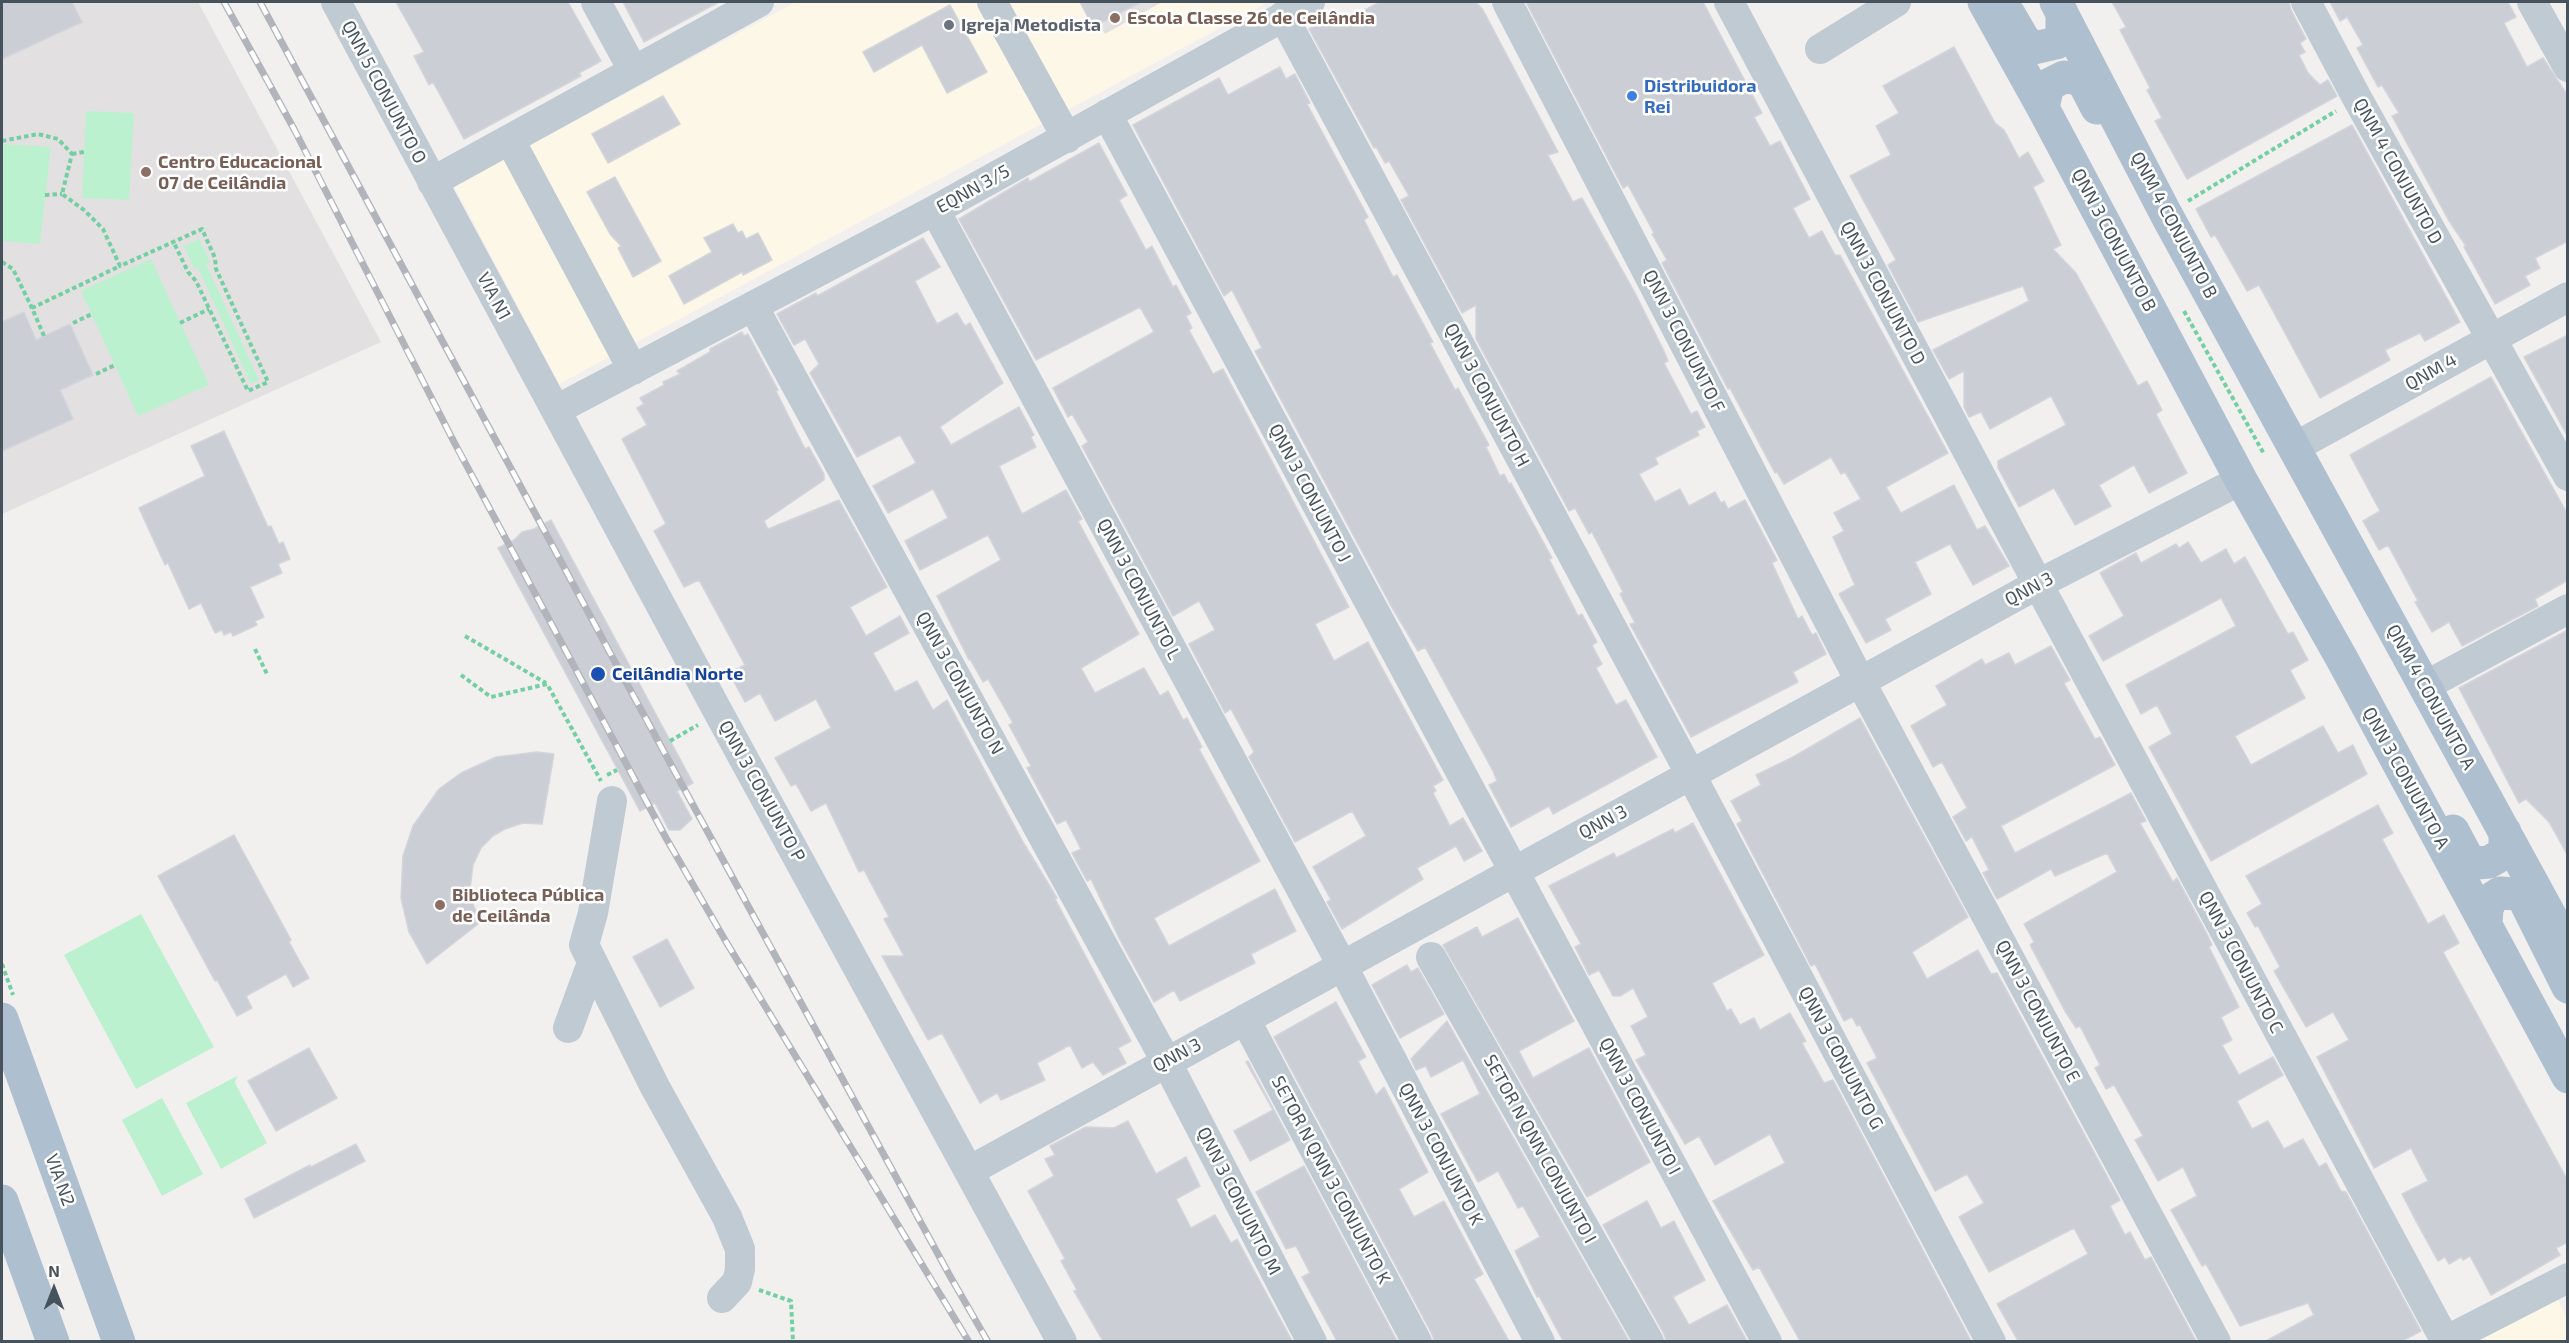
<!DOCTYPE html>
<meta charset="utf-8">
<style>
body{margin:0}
#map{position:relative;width:2569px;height:1343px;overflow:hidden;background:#f2efef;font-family:"Exo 2",sans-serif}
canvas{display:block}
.frame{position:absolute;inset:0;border:3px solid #46535d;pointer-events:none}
.north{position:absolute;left:24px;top:1259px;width:60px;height:60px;-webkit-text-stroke:4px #fff;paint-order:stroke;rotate:0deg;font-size:16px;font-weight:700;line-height:24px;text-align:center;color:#46535d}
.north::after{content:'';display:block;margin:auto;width:21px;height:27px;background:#46535d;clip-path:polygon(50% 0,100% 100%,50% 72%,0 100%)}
</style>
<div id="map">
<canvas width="2569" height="1343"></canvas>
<div class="frame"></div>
<div class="north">N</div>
</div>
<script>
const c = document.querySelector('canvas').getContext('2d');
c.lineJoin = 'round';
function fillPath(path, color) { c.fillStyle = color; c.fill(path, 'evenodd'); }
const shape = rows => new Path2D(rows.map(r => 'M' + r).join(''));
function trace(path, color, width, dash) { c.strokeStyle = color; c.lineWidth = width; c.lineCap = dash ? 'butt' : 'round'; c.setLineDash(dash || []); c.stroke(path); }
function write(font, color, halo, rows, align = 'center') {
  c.font = font + ' "Exo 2",sans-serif'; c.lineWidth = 5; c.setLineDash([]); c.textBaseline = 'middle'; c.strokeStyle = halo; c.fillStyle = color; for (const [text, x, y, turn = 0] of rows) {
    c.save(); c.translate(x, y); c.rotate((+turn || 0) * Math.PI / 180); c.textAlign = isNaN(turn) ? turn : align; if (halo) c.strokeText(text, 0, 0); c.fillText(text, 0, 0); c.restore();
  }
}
const commercial = shape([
 [796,2,1268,2,559,384,454,186],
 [2555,1294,2567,1319,2567,1341,2468,1342]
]);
const education = shape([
 [2,2,198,2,381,342,2,514],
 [1087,2,1162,2,1105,34]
]);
const green = shape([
 [86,111,134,113,129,200,82,198],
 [2,144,51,147,40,244,2,241],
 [199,239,210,262,206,264,259,380,251,384,198,268,194,269,184,246],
 [151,259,209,385,138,416,81,291],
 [141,914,214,1047,136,1089,64,955],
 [237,1076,235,1083,267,1143,221,1169,186,1103],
 [162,1098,203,1174,162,1196,122,1120]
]);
const building = shape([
 [2,2,72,2,82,22,2,59,2,2],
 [396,2,568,2,601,61,579,73,581,76,464,139,433,82,429,85,414,56,424,52,396,2],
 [623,2,719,2,644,42,623,2],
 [1080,2,1141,2,1093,27,1080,2],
 [1380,2,1476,2,1483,10,1558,152,1548,155,1573,202,1582,198,1635,293,1664,351,1668,361,1664,363,1691,414,1697,411,1705,427,1697,431,1699,435,1655,458,1658,464,1639,474,1655,502,1680,489,1689,506,1715,492,1721,503,1724,501,1728,509,1745,500,1777,560,1772,563,1798,619,1802,616,1812,635,1816,633,1826,654,1793,672,1798,682,1691,737,1630,624,1635,623,1620,594,1623,592,1592,532,1589,534,1575,508,1569,511,1476,339,1476,305,1462,313,1401,200,1409,196,1389,161,1385,163,1376,147,1374,148,1309,29,1328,19,1333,27,1380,2],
 [1526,2,1703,2,1762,113,1754,117,1770,146,1780,141,1810,199,1793,208,1809,238,1822,231,1835,255,1840,255,1948,453,1886,487,1901,513,1954,485,1977,530,1985,526,2009,566,1973,585,1950,544,1915,562,1931,594,1885,619,1891,630,1866,643,1839,594,1855,585,1833,537,1844,531,1834,513,1861,499,1845,472,1841,474,1831,457,1784,484,1777,472,1775,473,1730,388,1728,389,1662,263,1667,260,1652,234,1654,233,1628,185,1623,188,1526,2],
 [2112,2,2289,2,2291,10,2306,39,2300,43,2305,52,2299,55,2308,73,2320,85,2328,80,2337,96,2187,179,2155,121,2162,118,2147,90,2150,88,2120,30,2126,27,2112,2],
 [2330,2,2508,2,2516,17,2504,23,2527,67,2543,58,2568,96,2568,241,2535,258,2540,268,2525,276,2530,285,2495,304,2464,247,2466,246,2449,221,2392,116,2399,113,2382,85,2378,87,2357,48,2363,45,2347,17,2340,21,2330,2],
 [950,5,987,72,947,93,922,45,874,72,863,52,950,5],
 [1954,47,1995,123,2004,130,2019,158,2028,152,2044,181,2033,187,2061,245,2053,249,2076,273,2138,386,2147,381,2162,410,2156,414,2187,473,2149,493,2134,465,2099,485,2111,506,2075,525,2054,488,2019,507,1998,468,1998,461,2066,425,2051,396,1990,429,1981,412,1969,417,1964,407,1964,371,1949,379,1933,350,2029,301,2023,286,1918,322,1888,265,1896,260,1850,176,1891,155,1876,126,1899,113,1883,86,1954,47],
 [1280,67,1286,79,1295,74,1310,103,1307,104,1368,217,1364,220,1393,277,1397,275,1433,342,1430,343,1455,390,1458,388,1489,445,1486,447,1500,476,1504,474,1509,484,1511,483,1552,558,1549,559,1578,616,1582,614,1597,642,1592,645,1602,664,1596,668,1616,705,1626,700,1657,757,1553,814,1549,806,1511,827,1489,785,1497,781,1493,771,1425,647,1418,651,1390,604,1255,351,1262,348,1232,290,1224,296,1133,125,1219,78,1228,95,1280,67],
 [663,96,680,124,608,163,592,134,663,96],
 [2352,125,2460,322,2425,341,2420,333,2385,350,2390,360,2320,398,2259,285,2247,291,2215,235,2211,237,2196,209,2352,125],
 [1099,143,1127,195,1119,200,1146,250,1152,246,1173,287,1176,285,1191,313,1186,316,1192,328,1189,330,1213,374,1223,369,1349,607,1315,624,1334,661,1368,642,1443,780,1433,786,1436,791,1433,793,1450,826,1463,818,1482,851,1464,861,1456,846,1417,868,1423,879,1342,929,1327,902,1331,900,1313,867,1366,836,1352,811,1295,842,1249,757,1254,752,1231,709,1225,713,1189,644,1215,630,1199,601,1173,616,1082,446,1088,442,1072,414,1068,417,1053,388,1154,332,1140,307,1036,360,959,219,1028,178,1029,182,1099,143],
 [615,177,661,261,633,277,618,248,621,246,610,234,587,192,615,177],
 [733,224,738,233,742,231,746,239,758,233,772,260,743,275,742,272,684,304,669,276,712,252,704,238,733,224],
 [923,238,940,267,915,281,937,324,957,313,965,326,970,323,1003,383,940,427,951,445,1019,407,1034,435,1031,437,1036,447,999,466,1022,514,1066,490,1082,519,1078,521,1139,634,1081,668,1095,693,1144,668,1160,696,1168,691,1183,720,1187,718,1202,747,1199,749,1260,861,1154,918,1169,946,1275,889,1296,931,1251,954,1255,963,1180,1001,1174,990,1154,1002,1119,938,1091,879,1087,881,1072,853,1081,849,1066,820,1057,824,1027,768,1031,766,1009,725,1013,723,988,679,983,682,970,659,969,660,937,596,1001,560,988,535,920,570,905,541,948,518,933,489,888,513,873,486,916,463,900,435,857,457,810,373,819,364,805,339,794,345,777,314,816,293,817,296,923,238],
 [24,312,36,340,70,324,93,375,60,390,73,419,2,451,2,322,24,312],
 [742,332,744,336,748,334,778,390,776,391,805,449,809,447,824,474,824,480,764,521,768,529,839,500,887,587,850,607,866,636,900,616,909,633,873,653,895,692,917,681,933,710,947,700,1023,842,1057,898,1055,899,1131,1041,1118,1048,1126,1063,1103,1075,1093,1062,1082,1068,1070,1045,1037,1063,1045,1080,1001,1100,997,1093,980,1103,942,1033,928,1040,882,956,904,956,884,919,889,917,864,870,859,872,826,803,811,811,796,784,791,786,775,758,831,728,816,699,775,721,760,693,745,702,729,673,745,665,699,580,684,587,654,531,666,524,622,439,647,425,637,408,644,404,640,398,664,385,663,382,680,374,677,371,710,352,710,349,742,332],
 [2568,335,2568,437,2524,357,2568,335],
 [2491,377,2568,515,2568,580,2535,599,2538,606,2462,646,2449,622,2432,632,2415,602,2418,601,2388,545,2379,550,2363,521,2380,511,2350,455,2491,377],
 [224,431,268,527,271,526,279,544,283,542,290,559,278,564,282,573,250,587,264,617,255,621,257,625,233,636,231,632,224,635,222,630,215,633,201,603,189,609,168,563,165,565,139,508,205,476,191,446,224,431],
 [551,520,693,783,677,791,692,819,680,830,669,830,655,803,640,811,498,548,514,540,522,532,534,529,551,520],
 [2188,542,2201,563,2226,549,2234,564,2245,557,2288,634,2293,632,2308,660,2290,670,2305,698,2235,736,2251,765,2323,726,2338,753,2353,745,2367,774,2211,861,2149,747,2172,734,2157,705,2141,714,2126,685,2236,626,2221,598,2103,661,2089,636,2124,616,2100,573,2136,553,2141,563,2176,544,2179,548,2188,542],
 [2568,630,2568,856,2549,822,2526,799,2519,803,2459,688,2568,630],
 [2051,646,2070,680,2064,683,2095,739,2100,737,2115,765,2001,826,2015,853,2131,793,2146,821,2140,823,2173,882,2177,878,2207,934,2212,945,2209,947,2239,1007,2221,1017,2232,1040,2222,1045,2239,1075,2273,1057,2283,1075,2237,1101,2252,1129,2268,1121,2284,1149,2303,1139,2319,1167,2326,1163,2341,1191,2346,1192,2421,1331,2402,1341,2266,1341,2314,1315,2308,1303,2240,1326,2206,1264,2202,1266,2171,1210,2197,1196,2183,1167,2158,1181,2135,1140,2143,1136,2114,1085,2106,1089,2095,1068,2100,1065,2080,1026,2076,1028,2065,1011,2030,945,2034,942,2024,924,2117,872,2107,853,2055,876,2051,869,1997,899,1983,873,1989,870,1972,837,1966,841,1953,817,1967,808,1942,762,1933,767,1911,726,1947,705,1936,686,1982,659,1985,665,2009,653,2015,665,2051,646],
 [1860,718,1968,917,1912,952,1927,979,1978,950,1991,974,1997,973,2120,1200,2110,1206,2125,1235,2130,1232,2145,1260,2151,1257,2196,1341,2018,1341,1997,1304,2088,1254,2074,1228,1989,1272,1959,1217,1984,1203,1967,1174,1935,1191,1867,1063,1877,1058,1860,1025,1857,1026,1852,1017,1844,1021,1815,964,1811,966,1737,824,1742,821,1731,801,1761,785,1756,775,1793,757,1860,718],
 [537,752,554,754,542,824,523,823,505,829,493,836,481,848,473,865,470,889,474,907,482,921,427,964,409,932,401,898,403,856,413,826,439,789,461,773,496,757,537,752],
 [2378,805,2393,833,2382,839,2428,924,2444,915,2459,943,2443,952,2568,1181,2568,1242,2556,1248,2560,1255,2491,1295,2470,1256,2463,1260,2461,1257,2449,1264,2445,1257,2438,1261,2417,1223,2402,1194,2428,1181,2411,1148,2374,1168,2317,1057,2349,1040,2333,1012,2306,1027,2274,971,2280,967,2258,926,2255,927,2247,913,2262,904,2246,876,2378,805],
 [1693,823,1764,955,1712,983,1727,1011,1731,1009,1740,1025,1754,1018,1760,1030,1790,1013,1806,1041,1802,1043,1824,1083,1833,1080,1971,1341,1800,1341,1759,1267,1753,1270,1713,1201,1785,1163,1770,1134,1715,1165,1699,1136,1685,1144,1636,1060,1646,1055,1631,1026,1648,1017,1633,988,1620,996,1613,996,1599,970,1589,975,1575,947,1581,944,1549,886,1614,853,1616,858,1673,829,1675,833,1693,823],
 [234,835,291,940,289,942,309,978,293,987,286,974,246,996,252,1008,237,1016,217,980,215,981,158,876,234,835],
 [1518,918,1574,1021,1519,1051,1533,1078,1589,1048,1650,1162,1587,1197,1443,945,1477,927,1482,937,1518,918],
 [667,939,694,988,660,1007,633,957,667,939],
 [1407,965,1411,972,1418,968,1444,1014,1400,1038,1372,985,1407,965],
 [1336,1002,1366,1057,1358,1061,1376,1095,1384,1087,1428,1172,1399,1189,1414,1217,1444,1201,1483,1274,1474,1279,1509,1341,1434,1341,1432,1334,1274,1037,1336,1002],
 [1447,1021,1629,1341,1563,1341,1539,1296,1537,1297,1515,1251,1540,1237,1523,1206,1518,1208,1498,1171,1478,1182,1441,1114,1480,1094,1463,1060,1431,1077,1426,1066,1416,1070,1411,1059,1447,1021],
 [309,1048,337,1098,276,1131,248,1081,309,1048],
 [1248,1061,1290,1140,1250,1161,1234,1131,1273,1110,1246,1062,1248,1061],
 [1128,1121,1156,1174,1186,1157,1200,1186,1176,1199,1191,1228,1215,1215,1231,1243,1237,1239,1292,1341,1103,1341,1074,1291,1077,1290,1061,1261,1065,1259,1028,1191,1054,1176,1045,1159,1055,1155,1050,1146,1086,1127,1114,1128,1128,1121],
 [356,1144,365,1161,254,1218,245,1199,310,1165,311,1167,356,1144],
 [1304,1166,1397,1341,1337,1341,1302,1277,1310,1273,1296,1246,1286,1249,1256,1192,1304,1166],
 [1647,1201,1661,1228,1674,1221,1705,1280,1673,1297,1689,1325,1727,1305,1747,1341,1666,1341,1664,1334,1603,1225,1647,1201]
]);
const path = shape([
 [2,141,38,134,58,139,72,154,62,194,84,210,103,229,120,266,202,229,215,258,216,269,268,382,248,391,196,281,188,272,174,243],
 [72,154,84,152],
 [45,195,62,194],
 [2188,201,2336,111],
 [2,262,13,269,32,308],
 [2184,311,2264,454],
 [73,323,92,314],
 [180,323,209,309],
 [44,336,32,308,120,266],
 [96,374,115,365],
 [465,636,546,683],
 [255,649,267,674],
 [461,675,491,697,547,684,601,781],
 [670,741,698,725],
 [607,775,617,770],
 [2,964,13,995],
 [759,1290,791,1301,793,1342]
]);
const minor = shape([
 [336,2,716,708,1062,1342],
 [596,2,633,70],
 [992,2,1067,138],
 [1507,2,1860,681,2216,1342],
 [1729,2,2038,584,2445,1340],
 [2306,2,2357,98,2568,476],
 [2532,2,2568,67],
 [1283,16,1691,775,1991,1342],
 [1820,49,1896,2],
 [1107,114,1767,1342],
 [510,140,633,370],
 [432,182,759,2],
 [935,210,1343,967,1540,1342],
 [753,306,1166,1061,1312,1342],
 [556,410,935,210,1310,2],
 [2295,447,2568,297],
 [2425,686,2568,609],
 [612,801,593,913,584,945,655,1087,727,1217,740,1249,740,1269,737,1282,722,1298],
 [1431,957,1649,1342],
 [1245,1019,1417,1342],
 [568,1028,592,963],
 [969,1171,2038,584,2241,480],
 [2443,1342,2568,1278]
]);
const major = shape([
 [1984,2,2043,108,2241,480,2342,659,2568,1077],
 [2056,2,2166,214,2568,948],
 [2009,14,2024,40,2034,48,2056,43,2062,34,2062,13],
 [2043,108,2048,85,2064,77,2079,79,2085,85,2097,108],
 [2453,831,2468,859,2477,863,2489,862,2501,855,2505,847,2505,832],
 [2486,923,2487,909,2491,899,2500,893,2518,894,2524,899,2568,987],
 [2,1019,119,1342],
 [2,1201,53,1342]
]);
const rail = shape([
 [224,2,294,129,454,442,666,838,725,940,969,1342],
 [260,2,615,662,950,1276,988,1342]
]);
const markers = [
 [1115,18,6,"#8d6e63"],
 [949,25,6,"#6b7280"],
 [1632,96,6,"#3f7fe0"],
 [146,172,6,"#8d6e63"],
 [598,674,8,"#1a4fb4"],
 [440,905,6,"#8d6e63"]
];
const educationNames = [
 ["Escola Classe 26 de Ceilândia",1127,18],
 ["Centro Educacional",158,162],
 ["07 de Ceilândia",158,183],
 ["Biblioteca Pública",452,895],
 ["de Ceilânda",452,916]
];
const worshipNames = [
 ["Igreja Metodista",961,25]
];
const shopNames = [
 ["Distribuidora",1644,86],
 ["Rei",1644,107]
];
const streetNames = [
 ["QNN 5 CONJUNTO O",384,92,62],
 ["QNM 4 CONJUNTO D",2398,171,61],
 ["EQNN 3/5",973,189,-29],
 ["QNM 4 CONJUNTO B",2174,225,62],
 ["QNN 3 CONJUNTO B",2114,240,62],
 ["QNN 3 CONJUNTO D",1883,293,62],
 ["VIA N1",494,296,62],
 ["QNN 3 CONJUNTO F",1684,341,63],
 ["QNM 4",2431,372,-29],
 ["QNN 3 CONJUNTO H",1487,395,62],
 ["QNN 3 CONJUNTO J",1310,493,62],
 ["QNN 3 CONJUNTO L",1139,589,62],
 ["QNN 3",2029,589,-28],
 ["QNN 3 CONJUNTO N",960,683,61],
 ["QNM 4 CONJUNTO A",2431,697,61],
 ["QNN 3 CONJUNTO A",2406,778,61],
 ["QNN 3 CONJUNTO P",762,791,61],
 ["QNN 3",1603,822,-28],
 ["QNN 3 CONJUNTO C",2241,962,62],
 ["QNN 3 CONJUNTO E",2038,1011,62],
 ["QNN 3",1177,1055,-28],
 ["QNN 3 CONJUNTO G",1841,1058,62],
 ["QNN 3 CONJUNTO I",1640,1106,62],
 ["SETOR N QNN CONJUNTO I",1540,1149,61],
 ["QNN 3 CONJUNTO K",1441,1154,62],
 ["VIA N2",60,1180,70],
 ["SETOR N QNN 3 CONJUNTO K",1331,1180,62],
 ["QNN 3 CONJUNTO M",1239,1201,63]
];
const transitNames = [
 ["Ceilândia Norte",612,674]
];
fillPath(commercial, '#fdf7e8');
fillPath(education, '#e3e0e1');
fillPath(green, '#bcf1d0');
fillPath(building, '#cbced4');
trace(building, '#d3d5db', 1.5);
trace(path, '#73d0a2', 4, [4.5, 3]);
trace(minor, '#bfcad2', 30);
trace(major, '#aebfcf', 33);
trace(rail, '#b1b4ba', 7);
trace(rail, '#fff', 4.5, [14]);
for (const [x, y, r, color] of markers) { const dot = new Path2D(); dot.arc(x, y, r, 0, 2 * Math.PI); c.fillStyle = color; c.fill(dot); trace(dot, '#fff', 2); }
write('bold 18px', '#785e54', '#fff', educationNames, 'left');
write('bold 18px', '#5b616d', '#fff', worshipNames, 'left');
write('bold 18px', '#366cbe', '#fff', shopNames, 'left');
write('18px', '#46535d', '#fff', streetNames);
write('bold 18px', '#164399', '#fff', transitNames, 'left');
</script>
